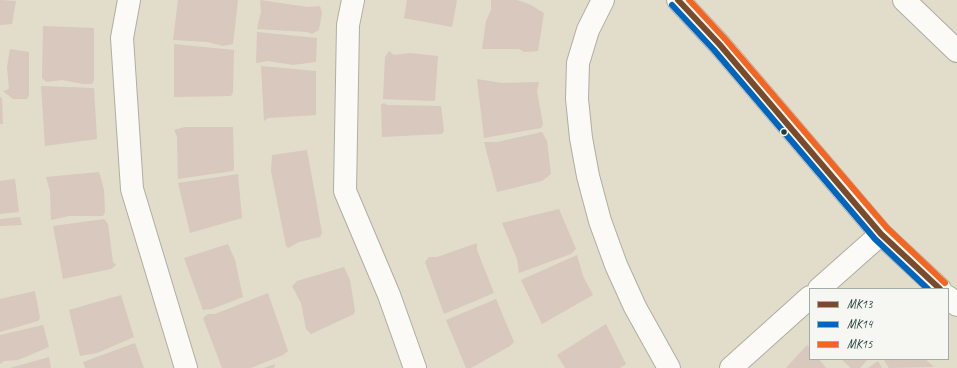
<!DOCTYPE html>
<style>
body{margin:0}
#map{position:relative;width:957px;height:368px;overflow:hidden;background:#e2dcca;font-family:Caveat,sans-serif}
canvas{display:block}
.legend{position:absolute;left:809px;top:288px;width:140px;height:72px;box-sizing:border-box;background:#f6f6f2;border:1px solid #a0aca6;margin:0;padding:5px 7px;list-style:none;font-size:12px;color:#1f3d34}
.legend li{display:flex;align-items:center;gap:8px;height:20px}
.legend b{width:20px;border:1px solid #a0aca6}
</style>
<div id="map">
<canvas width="957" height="368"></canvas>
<ul class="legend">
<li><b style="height:5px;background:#7a4b2a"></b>MK13</li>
<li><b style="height:5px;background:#0065bd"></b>MK14</li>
<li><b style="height:5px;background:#f26522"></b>MK15</li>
</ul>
</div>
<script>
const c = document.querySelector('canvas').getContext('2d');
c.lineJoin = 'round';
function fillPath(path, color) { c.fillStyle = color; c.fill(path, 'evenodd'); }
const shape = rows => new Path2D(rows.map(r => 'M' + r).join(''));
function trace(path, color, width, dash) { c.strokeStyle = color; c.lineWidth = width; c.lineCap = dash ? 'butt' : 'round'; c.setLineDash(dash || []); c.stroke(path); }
const building = shape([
 [0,0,16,1,12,24,0,25],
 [178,0,238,0,233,44,223,46,208,42,173,40],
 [260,0,308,7,320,6,322,13,319,30,312,34,307,32,257,29,261,12],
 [407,0,457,0,452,27,404,18],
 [491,0,517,0,531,5,544,13,538,51,524,52,519,49,482,49,486,21,491,10],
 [43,26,94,28,94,80,92,84,83,84,62,80,46,82,42,78],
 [257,32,317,38,316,62,293,65,268,61,256,63],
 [174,44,234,50,233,92,231,96,174,97],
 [10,49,29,52,29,95,27,99,13,99,3,91,9,89,7,67],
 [389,51,394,55,410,53,438,56,435,101,383,99,385,57],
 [261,66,316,71,316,115,268,118,264,121],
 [477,79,502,83,539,82,537,91,543,124,541,128,484,138],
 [41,86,94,88,97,139,45,146],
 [0,97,2,98,3,124,0,124],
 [384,103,388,105,441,106,444,130,442,134,382,137,381,105],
 [185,127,233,127,234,168,233,171,178,179,177,136,174,130],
 [542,132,547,141,551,174,542,181,497,192,484,142,497,142],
 [307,150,322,233,320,237,299,242,288,248,286,246,271,171,272,155],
 [99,172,104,190,105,212,103,216,69,216,51,220,50,191,46,177],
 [238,174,242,218,190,233,178,183],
 [15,179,19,212,0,214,0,181],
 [559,209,576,249,571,254,519,273,517,259,502,223],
 [20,217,22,225,0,226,0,219],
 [104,219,108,224,113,262,116,265,111,269,63,279,53,226],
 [477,243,477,250,494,293,444,314,425,262,429,257,437,257],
 [228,244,235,260,243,297,212,309,203,310,184,258],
 [577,255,583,276,593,295,542,324,521,280],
 [344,267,350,280,355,311,354,314,311,334,306,329,301,303,292,286,297,281],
 [35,291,40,318,38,321,0,332,0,299],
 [268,293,288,351,283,355,251,368,222,368,203,318,208,314,215,314],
 [121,295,134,337,97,353,80,356,69,310],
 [496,299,514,342,510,346,471,368,466,368,446,320],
 [606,324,626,364,620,368,565,368,557,355],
 [43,325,49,347,18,360,4,361,0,364,0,335],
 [135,343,144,368,85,368,83,362],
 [807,345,810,348,810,359,819,359,826,368,786,368],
 [49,357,51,368,10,368],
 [841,359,868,359,860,368,851,368],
 [883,359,925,359,934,367,889,368],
 [878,361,882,368,868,368],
 [275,364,274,368,264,368]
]);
const minor = shape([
 [129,0,122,38,132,189,186,368],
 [353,0,348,25,345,191,389,295,415,368],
 [603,0,588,30,578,63,577,99,581,138,588,176,600,221,616,265,635,307,669,368],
 [904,0,957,51],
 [819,289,881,234],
 [731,368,810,297]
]);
const secondary = shape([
 [678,0,720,45,881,234,940,289],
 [948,297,957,305]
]);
const bus1 = shape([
 [678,0,720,45,881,234,940,289]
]);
const bus2 = shape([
 [672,5,714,50,875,239,928,289]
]);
const bus3 = shape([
 [689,0,726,40,887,228,945,283]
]);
const markers = [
 [784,132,3.5,"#1f3d34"]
];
fillPath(building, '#d8c8bd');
trace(minor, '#afaea2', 24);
trace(secondary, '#afaea2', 24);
trace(minor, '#fbfaf7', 22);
trace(secondary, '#fbfaf7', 22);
trace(bus1, '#7a4b2a', 6);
trace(bus2, '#0065bd', 6);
trace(bus3, '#f26522', 6);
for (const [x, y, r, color] of markers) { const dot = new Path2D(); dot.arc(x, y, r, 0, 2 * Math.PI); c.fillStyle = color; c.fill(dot); trace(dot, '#f6f6f2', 1.5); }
</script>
